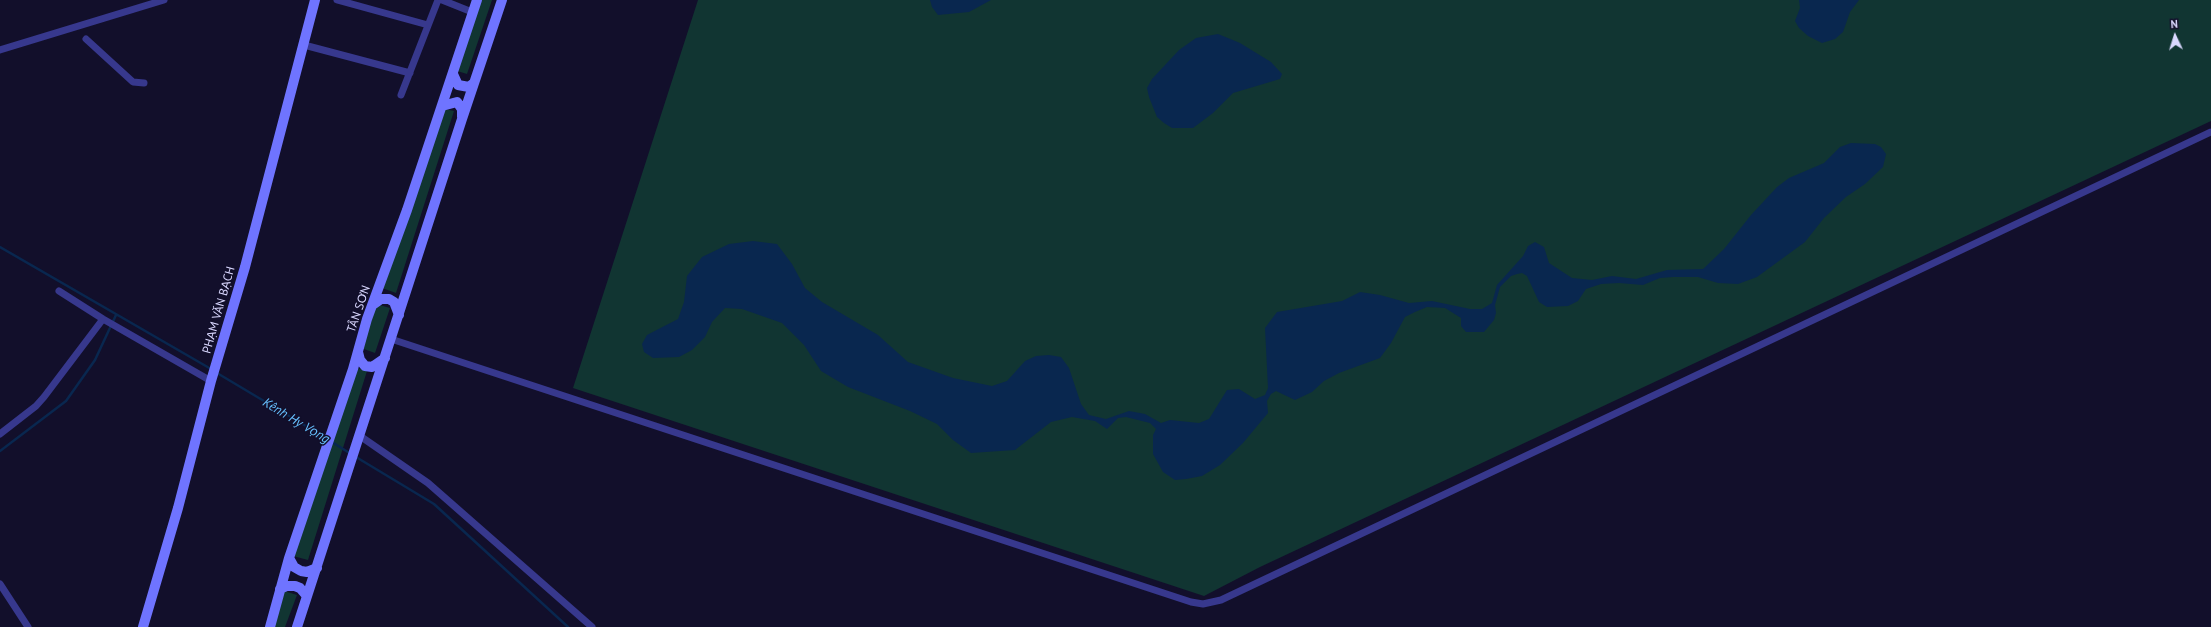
<!DOCTYPE html>
<meta charset="utf-8">
<style>
body{margin:0}
#map{position:relative;width:2211px;height:627px;overflow:hidden;background:#120f2b;font-family:"PT Sans",sans-serif}
canvas{display:block}
.north{position:absolute;left:2155px;top:16px;width:40px;height:40px;-webkit-text-stroke:3px #120f2b;paint-order:stroke;rotate:356deg;font-size:11px;font-weight:700;line-height:16px;text-align:center;color:#dad8ff}
.north::after{content:'';display:block;margin:auto;width:14px;height:18px;background:#dad8ff;clip-path:polygon(50% 0,100% 100%,50% 72%,0 100%)}
</style>
<div id="map">
<canvas width="2211" height="627"></canvas>
<div class="north">N</div>
</div>
<script>
const c = document.querySelector('canvas').getContext('2d');
c.lineJoin = 'round';
function fillPath(path, color) { c.fillStyle = color; c.fill(path, 'evenodd'); }
const shape = rows => new Path2D(rows.map(r => 'M' + r).join(''));
function trace(path, color, width, dash) { c.strokeStyle = color; c.lineWidth = width; c.lineCap = dash ? 'butt' : 'round'; c.setLineDash(dash || []); c.stroke(path); }
function write(font, color, halo, rows, align = 'center') {
  c.font = font + ' "PT Sans",sans-serif'; c.lineWidth = 3; c.setLineDash([]); c.textBaseline = 'middle'; c.strokeStyle = halo; c.fillStyle = color; for (const [text, x, y, turn = 0] of rows) {
    c.save(); c.translate(x, y); c.rotate((+turn || 0) * Math.PI / 180); c.textAlign = isNaN(turn) ? turn : align; if (halo) c.strokeText(text, 0, 0); c.fillText(text, 0, 0); c.restore();
  }
}
const green = shape([
 [477,0,492,0,467,74,454,70],
 [698,0,2211,0,2211,121,1260,567,1204,596,573,388],
 [440,108,454,111,396,293,382,288],
 [376,304,390,308,375,353,361,348],
 [354,367,367,371,308,560,293,556],
 [281,590,297,595,285,627,270,627]
]);
const water = shape([
 [930,0,991,0,969,12,938,15,932,7],
 [1799,0,1859,0,1850,12,1843,32,1835,39,1822,43,1808,36,1799,28,1795,21,1800,8],
 [1218,34,1240,43,1271,62,1282,74,1280,79,1233,93,1213,113,1193,128,1172,128,1164,123,1157,117,1149,97,1147,88,1152,79,1179,50,1196,38],
 [1851,143,1875,144,1881,147,1886,154,1883,167,1865,184,1846,197,1824,218,1805,242,1757,277,1738,284,1718,283,1698,277,1673,277,1660,278,1643,285,1619,283,1601,284,1586,289,1578,301,1568,306,1547,307,1539,302,1527,276,1522,273,1517,274,1511,276,1500,287,1495,305,1496,313,1494,320,1484,332,1466,332,1461,326,1461,318,1445,308,1427,307,1415,312,1405,317,1391,343,1380,358,1339,373,1324,381,1312,392,1295,400,1276,391,1271,394,1267,401,1268,413,1243,443,1220,465,1202,476,1186,479,1175,480,1163,472,1153,454,1153,435,1156,429,1150,423,1126,417,1118,418,1107,429,1095,421,1072,417,1051,422,1015,450,971,453,953,440,937,424,910,411,848,387,821,371,804,345,782,323,742,309,725,308,712,322,705,337,692,350,679,357,653,358,644,352,642,344,647,335,678,319,684,302,687,276,702,257,729,244,753,241,777,244,792,264,805,288,822,302,878,335,908,362,953,378,992,386,1007,381,1025,361,1036,356,1049,355,1061,357,1069,368,1081,404,1089,415,1106,419,1129,411,1145,414,1161,423,1170,420,1199,423,1209,419,1227,390,1239,389,1255,399,1265,395,1268,388,1265,328,1277,312,1342,301,1360,292,1380,295,1409,303,1432,301,1470,309,1482,309,1492,303,1497,285,1523,256,1528,246,1535,242,1544,247,1549,263,1572,278,1592,280,1612,276,1636,279,1667,270,1703,269,1724,249,1751,215,1777,187,1789,178,1824,163,1840,147]
]);
const stream = shape([
 [0,247,211,369],
 [217,373,326,438],
 [332,442,351,454],
 [0,451,66,401,95,360,116,315],
 [356,457,434,504,568,627]
]);
const street = shape([
 [337,0,428,25],
 [442,0,472,12],
 [86,39,133,82,144,83],
 [304,45,410,73],
 [0,50,164,0],
 [401,95,438,0],
 [59,291,103,319,211,381],
 [391,339,1191,602,1203,604,1221,600,2211,132],
 [0,434,36,406,44,397,103,319],
 [360,436,428,483,592,627],
 [0,584,28,627]
]);
const secondary = shape([
 [453,74,458,85,469,87,474,83],
 [442,106,457,102,462,109,462,117],
 [374,304,381,299,389,299,394,302,399,315],
 [358,352,360,360,365,366,372,367,385,358],
 [289,558,294,567,301,571,307,572,317,568],
 [280,589,287,586,295,586,300,588,307,596],
 [143,627,178,508,211,381,245,267,315,0],
 [270,627,289,558,353,369,367,319,407,210,477,0],
 [297,627,462,119,502,0]
]);
const streetNames = [
 ["TÂN SƠN",359,309,-71],
 ["PHẠM VĂN BẠCH",219,310,-74]
];
const waterNames = [
 ["Kênh Hy Vọng",296,421,31]
];
fillPath(green, '#113532');
fillPath(water, '#09274f');
trace(stream, '#09274f', 2.5);
trace(street, '#37388d', 7);
trace(secondary, '#6f74ff', 10);
write('12px', '#dad8ff', '#120f2b', streetNames);
write('italic 13px', '#66c1ff', '#120f2b', waterNames);
</script>
